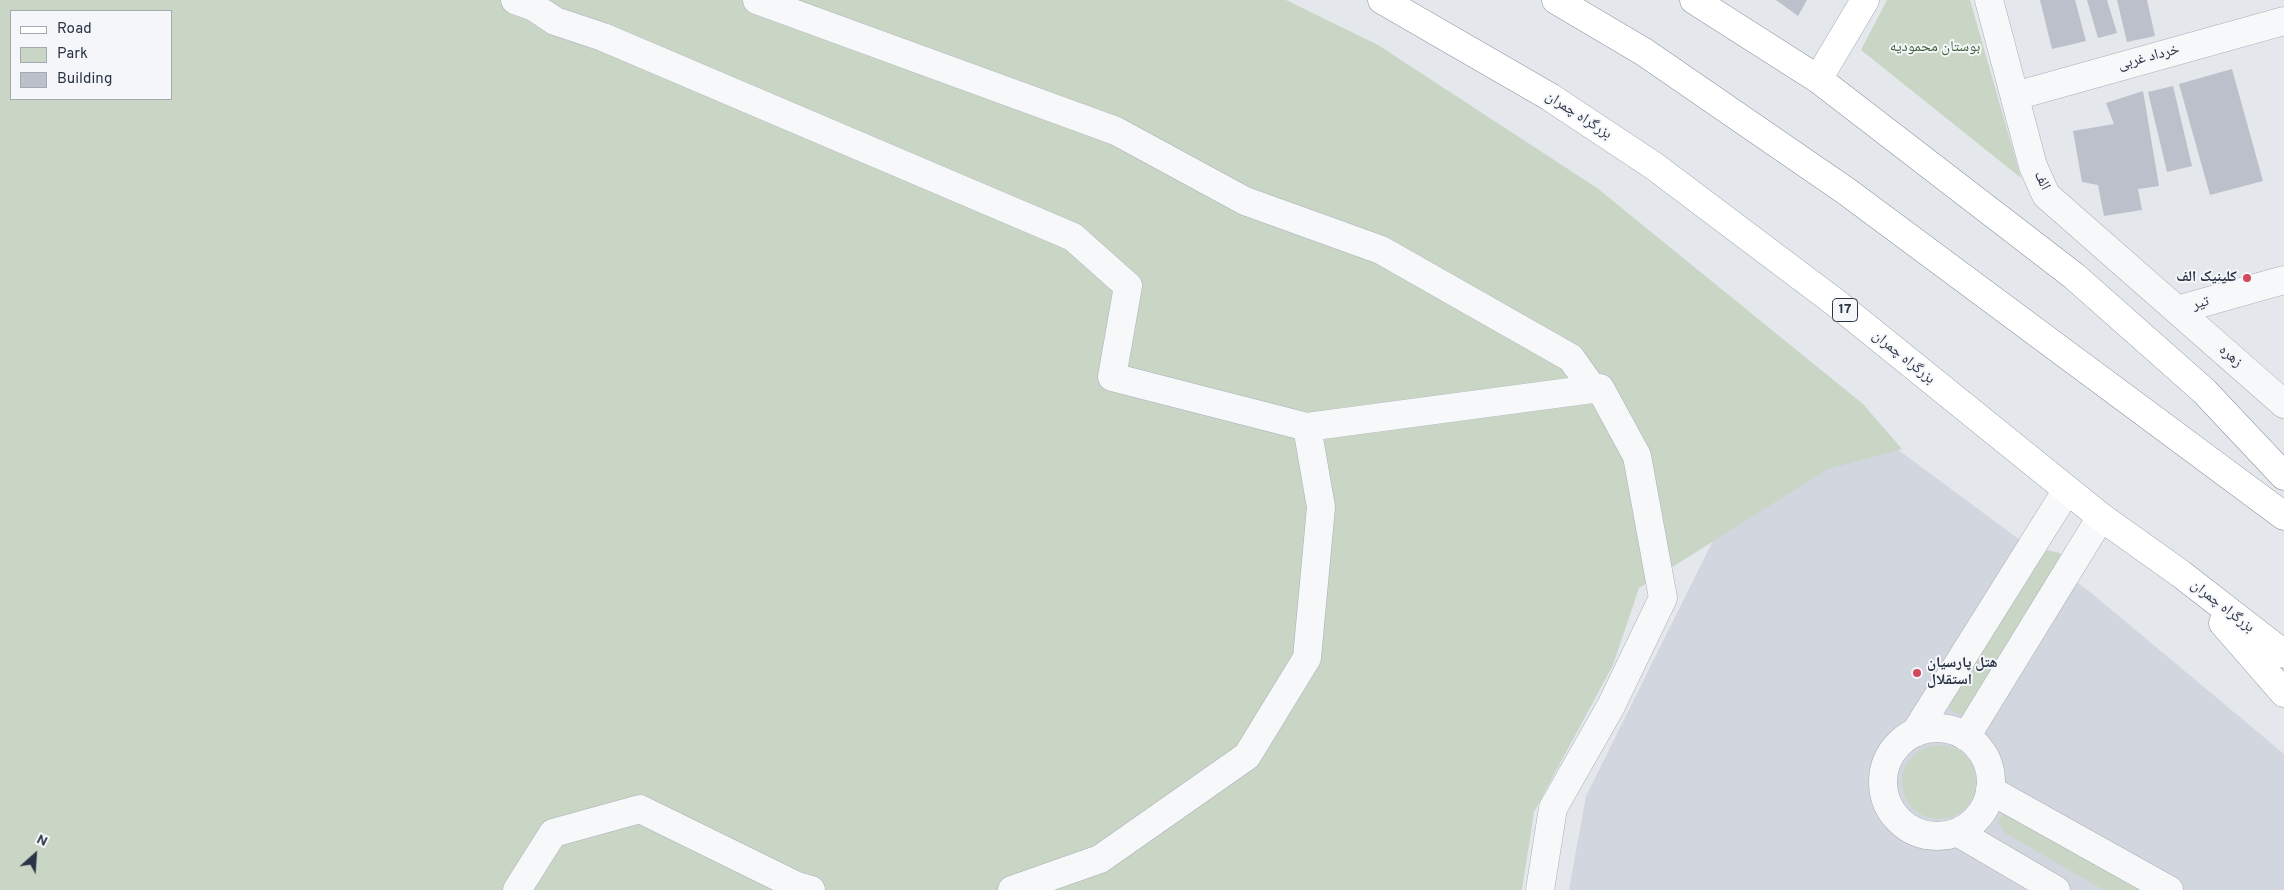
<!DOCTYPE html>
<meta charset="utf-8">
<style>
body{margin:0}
#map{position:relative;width:2284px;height:890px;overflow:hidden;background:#e4e7ec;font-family:Overpass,sans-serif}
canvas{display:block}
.legend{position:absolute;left:10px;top:10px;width:162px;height:90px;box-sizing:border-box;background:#f4f6f9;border:1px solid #a4a8b1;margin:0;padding:6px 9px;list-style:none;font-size:15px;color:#2b3445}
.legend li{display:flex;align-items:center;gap:10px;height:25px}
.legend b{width:25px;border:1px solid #a4a8b1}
.north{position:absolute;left:10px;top:830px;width:50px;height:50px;-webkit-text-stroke:4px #f4f6f9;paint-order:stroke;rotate:26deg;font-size:14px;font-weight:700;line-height:20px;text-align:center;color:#2b3445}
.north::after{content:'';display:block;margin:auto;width:18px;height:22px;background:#2b3445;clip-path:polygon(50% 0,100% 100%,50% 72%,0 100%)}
</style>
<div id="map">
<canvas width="2284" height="890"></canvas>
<ul class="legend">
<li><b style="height:6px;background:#fff"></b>Road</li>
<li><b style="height:14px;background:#c9d6c5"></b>Park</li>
<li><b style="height:14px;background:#bbc0ca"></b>Building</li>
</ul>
<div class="north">N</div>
</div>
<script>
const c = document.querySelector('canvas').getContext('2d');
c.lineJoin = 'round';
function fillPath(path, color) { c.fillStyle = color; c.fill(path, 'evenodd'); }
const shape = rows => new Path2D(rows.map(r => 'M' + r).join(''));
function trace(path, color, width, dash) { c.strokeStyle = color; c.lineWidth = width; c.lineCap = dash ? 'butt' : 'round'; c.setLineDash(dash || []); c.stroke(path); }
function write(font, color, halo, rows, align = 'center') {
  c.font = font + ' Overpass,"Noto Naskh Arabic",sans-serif'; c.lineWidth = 4; c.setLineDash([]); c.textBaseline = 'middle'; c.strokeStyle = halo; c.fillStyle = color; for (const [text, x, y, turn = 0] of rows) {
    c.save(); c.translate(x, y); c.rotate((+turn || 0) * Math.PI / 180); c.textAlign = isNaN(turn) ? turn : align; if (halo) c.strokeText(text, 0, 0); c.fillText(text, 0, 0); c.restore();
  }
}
const built = shape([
 [1796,374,2090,592,2284,754,2284,890,1569,890,1586,796]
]);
const green = shape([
 [0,0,1286,0,1378,45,1597,188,1863,404,1902,449,1828,469,1639,588,1613,665,1534,812,1522,890,0,890],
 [11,11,171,11,171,99,11,99],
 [1887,0,1970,0,2021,178,1861,50],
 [2047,550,2060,553,2063,561,1966,716,1951,711,1948,703],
 '1902 782a37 37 0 1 1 74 0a37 37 0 1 1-74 0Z',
 [2005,812,2144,890,2104,890,2005,833,1997,821]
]);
const building = shape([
 [1776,0,1807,0,1798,16],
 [2040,0,2075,0,2086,41,2052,49],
 [2087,0,2107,0,2117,33,2098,38],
 [2117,0,2147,0,2155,36,2127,42],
 [2232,69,2263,181,2210,195,2179,84],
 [2173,86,2192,166,2167,172,2148,92],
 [2143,91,2159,186,2138,189,2142,210,2104,216,2098,185,2082,182,2073,131,2114,124,2106,103]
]);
const minor = shape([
 [515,0,534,7,555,21,603,37,1073,237,1128,286,1112,377,1307,427,1321,507,1307,658,1247,756,1100,859,1012,890],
 [757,0,1116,131,1245,201,1381,250,1571,358,1593,389],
 [1989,0,2033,166,2046,195,2284,404],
 [2015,96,2284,21],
 [2177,310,2284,280],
 [1307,427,1600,388,1637,456,1663,598,1611,706,1553,808,1540,890],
 '1883 782a54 54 0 1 1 108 0a54 54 0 1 1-108 0Z',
 [1915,733,2067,490],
 [1966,737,2101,517],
 [1990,790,2169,890],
 [1957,832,2056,890],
 [517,890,553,833,640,809,797,886,811,890]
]);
const major = shape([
 [1818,79,1865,0]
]);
const highway = shape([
 [1382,0,1550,97,1654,166,1836,303,2101,517,2181,574,2284,654],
 [1556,0,1644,52,1846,191,2284,516],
 [1694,0,1818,79,2074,276,2204,391,2284,476],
 [2223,623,2284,693]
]);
const markers = [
 [2247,278,5,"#d1495b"],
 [1917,673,5,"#d1495b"]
];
const shields = [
 [1845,310,25]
];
const shieldNames = [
 ["17",1845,310]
];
const parkNames = [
 ["بوستان محمودیه",1935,48]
];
const streetNames = [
 ["خرداد غربی",2149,58,-15],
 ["بزرگراه چمران",1578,116,33],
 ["الف",2041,181,64],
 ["تیر",2201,304,-16],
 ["زهره",2230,357,41],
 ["بزرگراه چمران",1903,358,39],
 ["بزرگراه چمران",2222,607,38]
];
const poiNames = [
 ["کلینیک الف",2237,278],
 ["هتل پارسیان",1927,664,"left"],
 ["استقلال",1927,681,"left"]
];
fillPath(built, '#d2d6de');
fillPath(green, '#c9d6c5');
fillPath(building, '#bbc0ca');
trace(minor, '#a9aeb7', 29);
trace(major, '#a3abb8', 29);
trace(highway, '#8b94a3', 29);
trace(minor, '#f7f8fa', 28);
trace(major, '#fff', 28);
trace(highway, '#fff', 28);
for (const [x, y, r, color] of markers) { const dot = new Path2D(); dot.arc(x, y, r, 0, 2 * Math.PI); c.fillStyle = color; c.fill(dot); trace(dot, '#f4f6f9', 2); }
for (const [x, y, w] of shields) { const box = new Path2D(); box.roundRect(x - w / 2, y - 11.5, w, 23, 4); c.fillStyle = '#f4f6f9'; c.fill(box); trace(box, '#2b3445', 1); }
write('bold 14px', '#2b3445', null, shieldNames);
write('15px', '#3f6138', '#f4f6f9', parkNames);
write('15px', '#2b3445', '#f4f6f9', streetNames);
write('bold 15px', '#2b3445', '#f4f6f9', poiNames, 'right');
</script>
